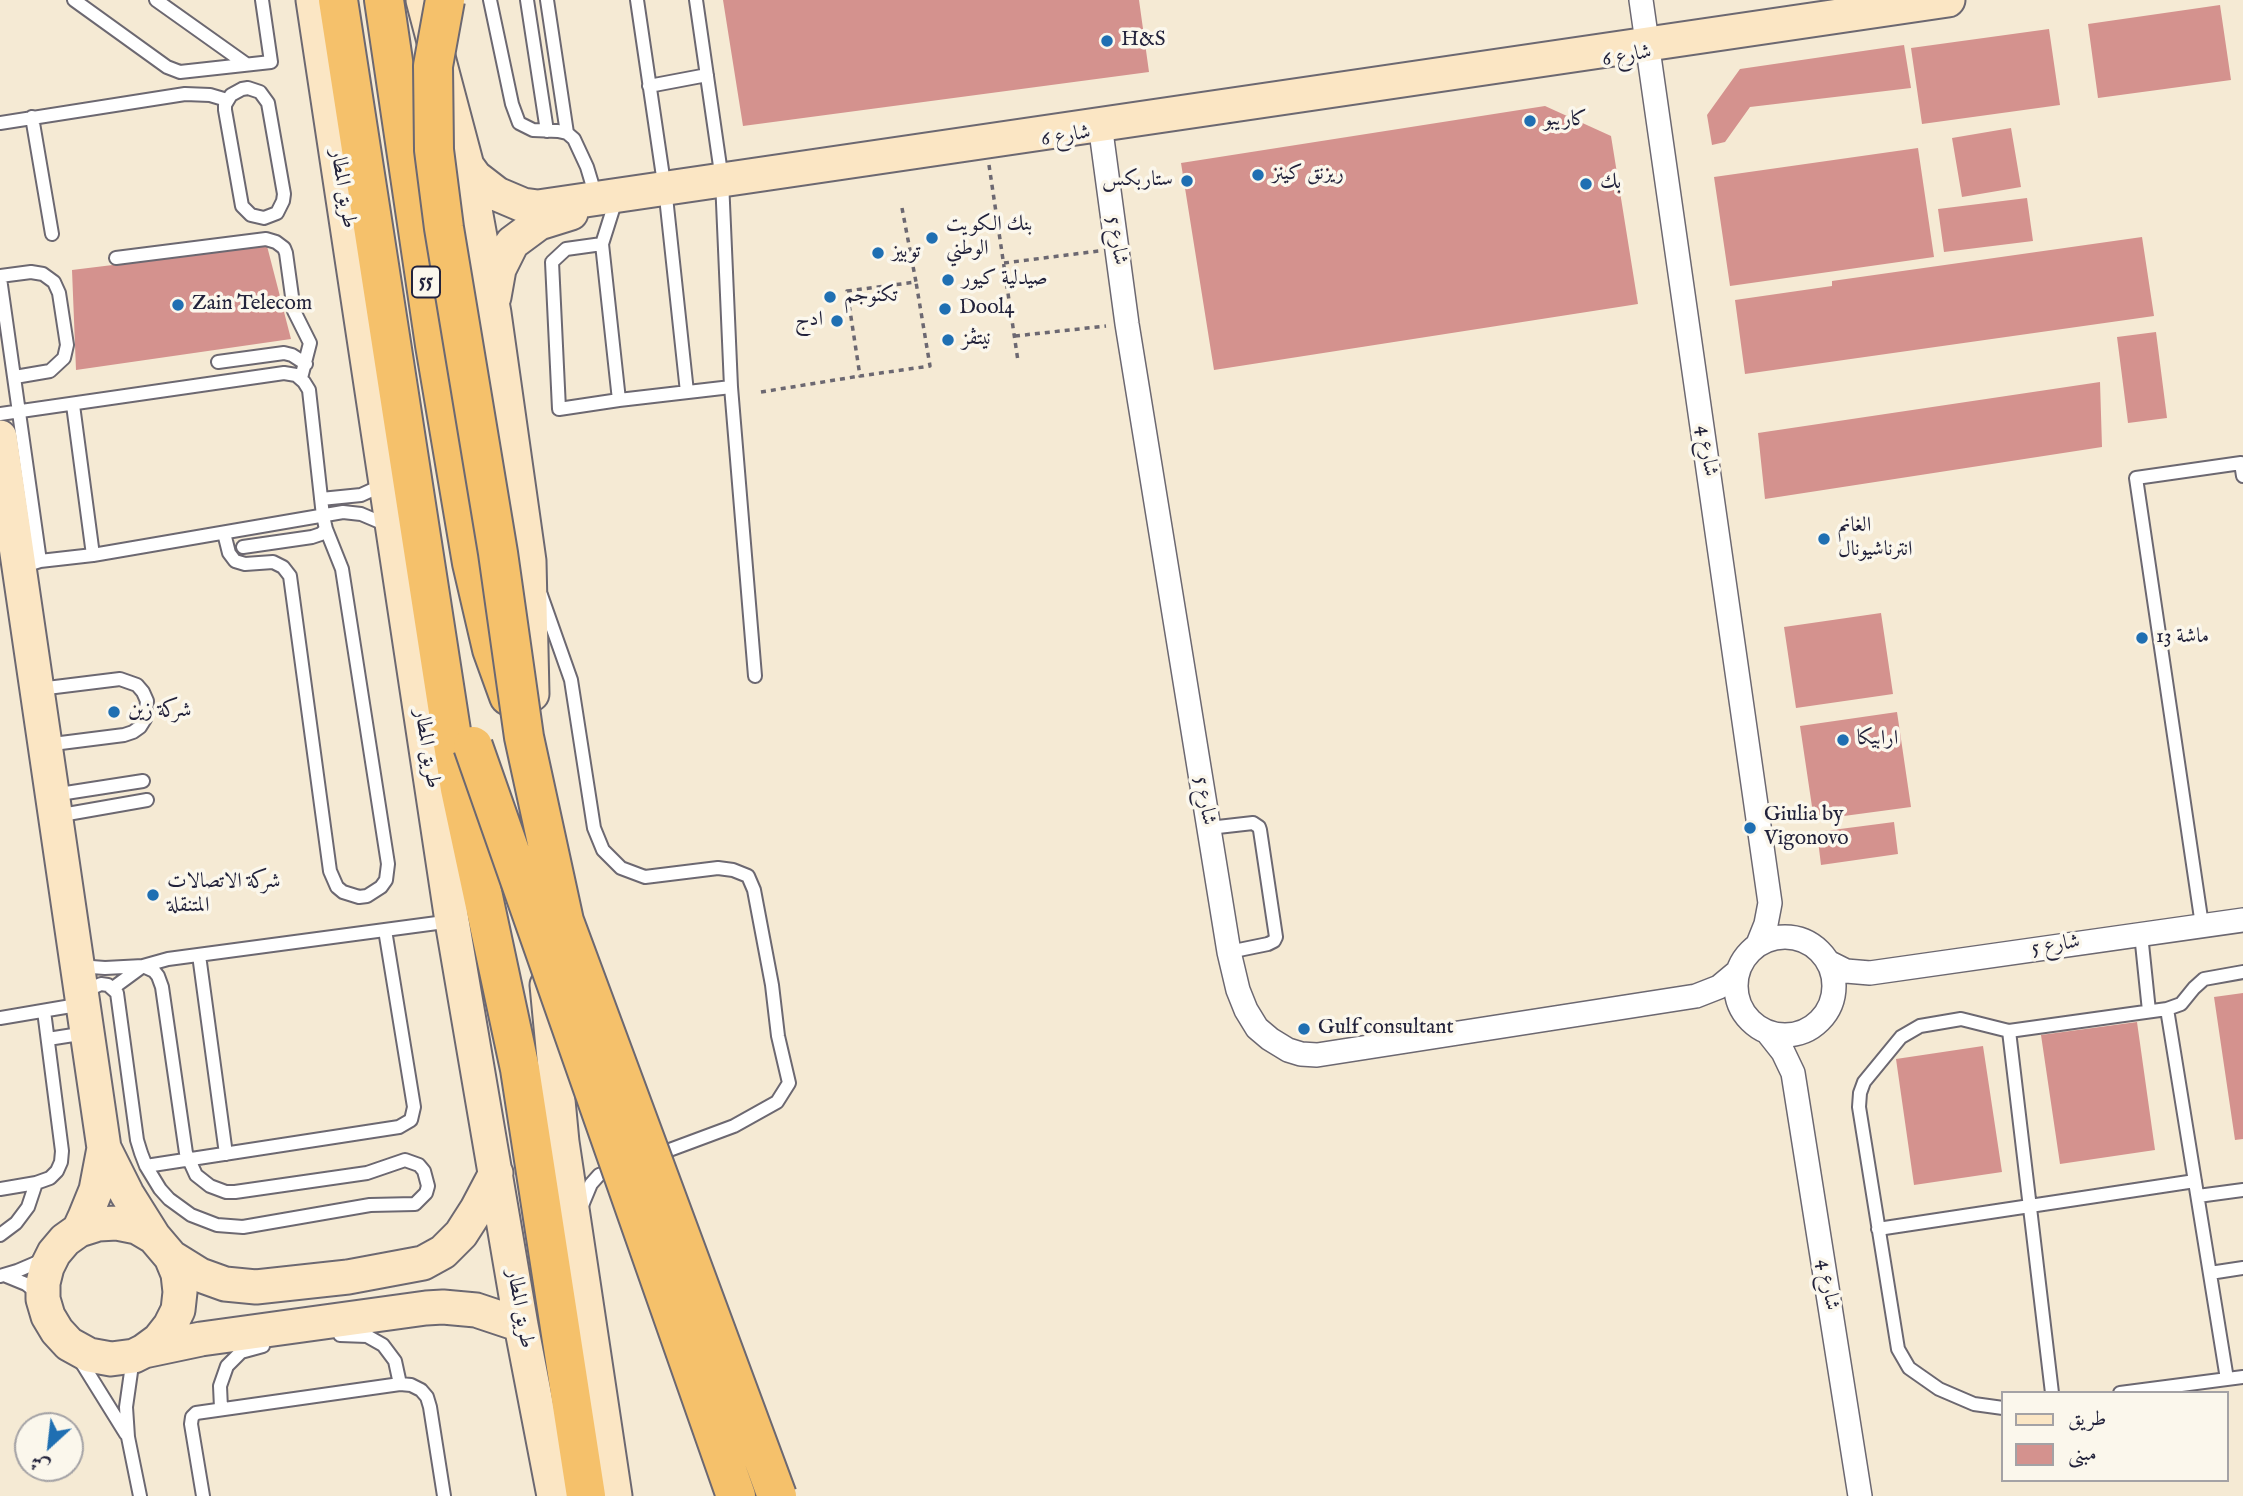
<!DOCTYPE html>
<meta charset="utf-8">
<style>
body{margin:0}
#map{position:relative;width:2243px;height:1496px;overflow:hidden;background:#f5ead4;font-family:"IM FELL English",Amiri,serif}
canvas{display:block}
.legend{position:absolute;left:2001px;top:1391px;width:228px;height:91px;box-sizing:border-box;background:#fbf7ec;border:2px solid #a4a2a5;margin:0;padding:9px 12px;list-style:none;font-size:21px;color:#22223b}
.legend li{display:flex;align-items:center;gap:14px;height:35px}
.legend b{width:35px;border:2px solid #a4a2a5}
.north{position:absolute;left:14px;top:1412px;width:70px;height:70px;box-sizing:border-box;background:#fbf7ec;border:2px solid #a4a2a5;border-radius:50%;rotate:207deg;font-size:19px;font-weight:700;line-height:28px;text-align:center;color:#22223b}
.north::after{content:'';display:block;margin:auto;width:24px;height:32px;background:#1f6fb2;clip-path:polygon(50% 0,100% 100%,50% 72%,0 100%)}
</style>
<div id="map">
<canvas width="2243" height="1496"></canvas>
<ul class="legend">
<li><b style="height:9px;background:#fbe6c4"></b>طريق</li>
<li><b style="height:19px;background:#d4928e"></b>مبنى</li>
</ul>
<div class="north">ش</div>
</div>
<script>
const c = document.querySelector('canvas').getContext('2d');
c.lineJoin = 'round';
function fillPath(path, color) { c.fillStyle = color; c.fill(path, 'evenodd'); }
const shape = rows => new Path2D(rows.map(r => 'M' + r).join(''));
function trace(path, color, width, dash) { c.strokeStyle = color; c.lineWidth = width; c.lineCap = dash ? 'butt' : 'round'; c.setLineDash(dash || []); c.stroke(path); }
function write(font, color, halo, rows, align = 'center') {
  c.font = font + ' "IM FELL English",Amiri,serif'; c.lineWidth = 7; c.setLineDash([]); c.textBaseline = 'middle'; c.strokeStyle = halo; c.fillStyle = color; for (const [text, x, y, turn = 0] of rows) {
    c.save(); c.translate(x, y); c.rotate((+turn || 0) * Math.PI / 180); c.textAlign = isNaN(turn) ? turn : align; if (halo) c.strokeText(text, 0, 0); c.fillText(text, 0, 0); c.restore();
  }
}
const building = shape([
 [723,0,1139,0,1149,72,743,126],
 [2220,5,2231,80,2098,98,2088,24],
 [2049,29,2060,105,1922,124,1911,48],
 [1904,45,1911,88,1750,107,1725,142,1712,145,1707,115,1740,69],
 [1545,106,1611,136,1638,304,1214,370,1181,163],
 [2011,128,2021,187,1962,197,1952,138],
 [1918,148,1934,257,1730,286,1714,177],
 [2027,198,2033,241,1944,252,1938,209],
 [2142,237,2154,316,1745,374,1735,300,1832,286,1832,281],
 [267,246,291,339,76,370,72,270],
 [2156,332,2167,418,2128,423,2117,337],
 [2100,382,2102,447,1765,499,1758,433],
 [1881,613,1893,694,1796,708,1784,627],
 [1897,712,1911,807,1814,820,1800,726],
 [1894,822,1898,854,1821,865,1817,832],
 [2243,993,2243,1139,2235,1140,2214,997],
 [2137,1022,2155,1150,2060,1164,2041,1035],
 [1983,1046,2002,1172,1914,1185,1896,1059]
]);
const path = shape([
 [989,165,1018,361],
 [902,208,916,282,847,291,860,376,930,366,916,282],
 [1004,263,1099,251],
 [1015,336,1106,326],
 [761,392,860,376]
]);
const lane = shape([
 [74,0,167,67,180,72,271,62,262,0],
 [156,0,246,64],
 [490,0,512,104,519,123,533,130,558,131,567,133,574,139,587,167,596,197],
 [527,0,547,131],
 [547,0,567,133],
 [637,0,666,197,687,392],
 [696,0,722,180,731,387,755,676],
 [649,86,707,75],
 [248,88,260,92,268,103,284,194,283,201,277,213,264,218,251,215,242,206,225,110,225,105,231,95,242,89,248,88],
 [32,117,52,234],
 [0,123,185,94,210,95,227,100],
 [614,206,602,244,619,400,731,387],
 [602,244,566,249,552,262,559,409,619,400],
 [116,258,266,239,276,242,284,248,286,253,294,311,310,343,301,378],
 [0,276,31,272,43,274,54,282,59,293,67,345,64,358,50,371,15,377],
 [0,278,40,561],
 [218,362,284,353,292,355,306,364],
 [73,405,93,555],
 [0,414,284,373,296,375,304,382,309,390,323,516,326,529,342,569,388,864,386,880,381,887,367,896,359,897,343,892,337,887,330,871,290,576,283,567,273,562,245,564,235,561,229,553,224,533],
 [321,499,361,495,385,484],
 [243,547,312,537,321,534,326,529],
 [21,567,40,561,93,555,343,512,361,514,387,525],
 [541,595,571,680,594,828,603,850,621,868,645,877,718,868,733,870,748,876,754,890,772,985,778,1036,789,1083,777,1102,734,1126,656,1155],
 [39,689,120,679,137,685,143,692,147,701,145,719,140,727,133,732,124,735,45,745],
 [53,795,143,781],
 [56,816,147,800],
 [1209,828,1253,823,1259,827,1260,830,1276,937,1274,941,1268,944,1229,952],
 [2202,925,2136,478,2241,463,2243,476],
 [2141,934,2149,1011],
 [199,955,226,1154],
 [78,966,105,968,143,966,154,971,158,976,162,987,186,1153,196,1175,210,1186,226,1192,235,1192,367,1173,405,1160,419,1165,424,1171,428,1186,426,1193,415,1204,370,1205,243,1227,217,1225,191,1215,169,1199,160,1189,146,1166,141,1153,137,1140,117,993,108,985,101,984,85,991],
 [113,988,143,966,168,959,452,921],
 [2167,1009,2227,1379],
 [0,1018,83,1004],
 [2009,1031,2052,1393],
 [48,1039,86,1033],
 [146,1166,399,1127,411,1120,414,1107,385,930],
 [0,1189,36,1183,50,1178,57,1171,61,1162,62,1151,44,1011],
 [2198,1196,2243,1190],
 [581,1208,591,1184,599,1175,616,1169],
 [1878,1229,2195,1181],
 [0,1235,16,1223,28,1207,36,1183],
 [2210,1273,2243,1268],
 [4,1275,26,1284,40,1295],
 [0,1276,17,1271,45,1259],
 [340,1335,367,1336,383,1345,395,1361,400,1384],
 [133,1358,126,1407,128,1437,140,1496],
 [80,1360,126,1434],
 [2120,1393,2243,1377],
 [221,1408,220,1386,227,1366,241,1352,263,1346],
 [2003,1408,1974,1404,1939,1389,1909,1368,1898,1349,1859,1107,1860,1093,1864,1082,1901,1037,1920,1026,1961,1019,2009,1031,2167,1009,2181,1004,2194,988,2204,979,2243,972],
 [203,1496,191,1424,192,1417,196,1413,400,1384,411,1385,421,1390,427,1397,430,1407,444,1496]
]);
const street = shape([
 [1641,0,1770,903,1766,924,1758,944],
 [1100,124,1127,324,1229,952,1238,990,1246,1010,1257,1028,1270,1039,1288,1050,1301,1054,1317,1055,1696,996,1719,987,1737,972],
 '1736 986a49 49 0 1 1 98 0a49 49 0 1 1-98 0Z',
 [1828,962,1846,971,1870,973,2243,920],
 [1768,1033,1783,1052,1793,1073,1860,1496]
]);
const secondary = shape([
 [313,0,452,921,521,1325,554,1496],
 [423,0,467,166,494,313,529,561,532,694],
 [467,166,475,177,497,194,523,205,538,207,1948,0],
 [494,297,499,269,512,243,539,223,571,213],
 [0,437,104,1148,96,1190,85,1217,79,1230,65,1240,54,1253,47,1267,43,1283,43,1299,48,1316,57,1331,69,1344,89,1355,111,1359,134,1356,144,1351,159,1340,170,1326,178,1310,180,1292,178,1274,171,1257,154,1237,137,1227,117,1223,98,1224,79,1230],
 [547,985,562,1142,615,1496],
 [104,1148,127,1194,154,1237],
 [171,1257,200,1275,225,1284,256,1287,348,1277,423,1263,443,1252,461,1234,477,1209,496,1173],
 [144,1351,201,1339,426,1308,443,1307,476,1310,521,1325]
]);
const highway = shape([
 [338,0,460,789,520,1069,586,1496],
 [384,0,435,345,472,563,492,649,509,696]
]);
const highwayBridge = shape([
 [445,0,433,66,434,150,444,228,498,553,524,737,564,921,777,1496],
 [473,746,736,1496]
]);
const markers = [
 [1107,41,7,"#1f6fb2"],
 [1530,121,7,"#1f6fb2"],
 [1258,175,7,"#1f6fb2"],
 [1187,181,7,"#1f6fb2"],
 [1586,184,7,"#1f6fb2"],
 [932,238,7,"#1f6fb2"],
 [878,253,7,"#1f6fb2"],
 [948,280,7,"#1f6fb2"],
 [830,297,7,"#1f6fb2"],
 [178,305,7,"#1f6fb2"],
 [945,309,7,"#1f6fb2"],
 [837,321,7,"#1f6fb2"],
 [948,340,7,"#1f6fb2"],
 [1824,539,7,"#1f6fb2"],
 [2142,638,7,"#1f6fb2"],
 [114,712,7,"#1f6fb2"],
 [1843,740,7,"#1f6fb2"],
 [1750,828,7,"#1f6fb2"],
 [153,895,7,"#1f6fb2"],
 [1304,1029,7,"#1f6fb2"]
];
const shields = [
 [426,282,28]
];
const shieldNames = [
 ["55",426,282]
];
const poiNames = [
 ["H&S",1121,41],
 ["كاريبو",1544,121],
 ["ريزنق كينز",1272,175],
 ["ستاربكس",1173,181,"right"],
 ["بك",1600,184],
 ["بنك الكويت",946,226],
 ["الوطني",946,250],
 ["توبيز",892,253],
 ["صيدلية كيور",962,280],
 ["تكنوجم",844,297],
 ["Zain Telecom",192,305],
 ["Dool4",959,309],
 ["ادج",823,321,"right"],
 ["نيتڤز",962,340],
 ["الغانم",1838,527],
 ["انترناشيونال",1838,551],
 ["ماشة 13",2156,638],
 ["شركة زين",128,712],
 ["ارابيكا",1857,740],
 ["Giulia by",1764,816],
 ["Vigonovo",1764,840],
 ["شركة الاتصالات",167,883],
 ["المتنقلة",167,907],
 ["Gulf consultant",1318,1029]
];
const streetNames = [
 ["شارع 6",1627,57,-10],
 ["شارع 6",1066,137,-9],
 ["طريق المطار",342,189,81],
 ["شارع 5",1116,241,82],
 ["شارع 4",1706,451,82],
 ["طريق المطار",426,749,81],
 ["شارع 5",1204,801,81],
 ["شارع 5",2056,946,-8],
 ["شارع 4",1827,1285,81],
 ["طريق المطار",519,1309,80]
];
fillPath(building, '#d4928e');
trace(lane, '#6c6871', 16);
trace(street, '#6c6871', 26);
trace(secondary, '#6c6871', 37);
trace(highway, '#6c6871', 42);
trace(path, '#6c6871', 3.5, [5, 5]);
trace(lane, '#fff', 12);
trace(street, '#fff', 23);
trace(secondary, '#fbe6c4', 33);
trace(highway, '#f5c16b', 38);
trace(highwayBridge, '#6c6871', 42, []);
trace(highwayBridge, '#f5c16b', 38);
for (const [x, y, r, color] of markers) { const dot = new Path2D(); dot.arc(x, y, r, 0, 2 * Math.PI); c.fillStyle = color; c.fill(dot); trace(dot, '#fbf7ec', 2.5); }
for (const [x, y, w] of shields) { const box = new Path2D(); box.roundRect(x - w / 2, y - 15.5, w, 31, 5); c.fillStyle = '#fbf7ec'; c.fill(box); trace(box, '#22223b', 2); }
write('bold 19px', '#22223b', null, shieldNames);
write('21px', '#22223b', '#fbf7ec', poiNames, 'left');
write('21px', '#22223b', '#fbf7ec', streetNames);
</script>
